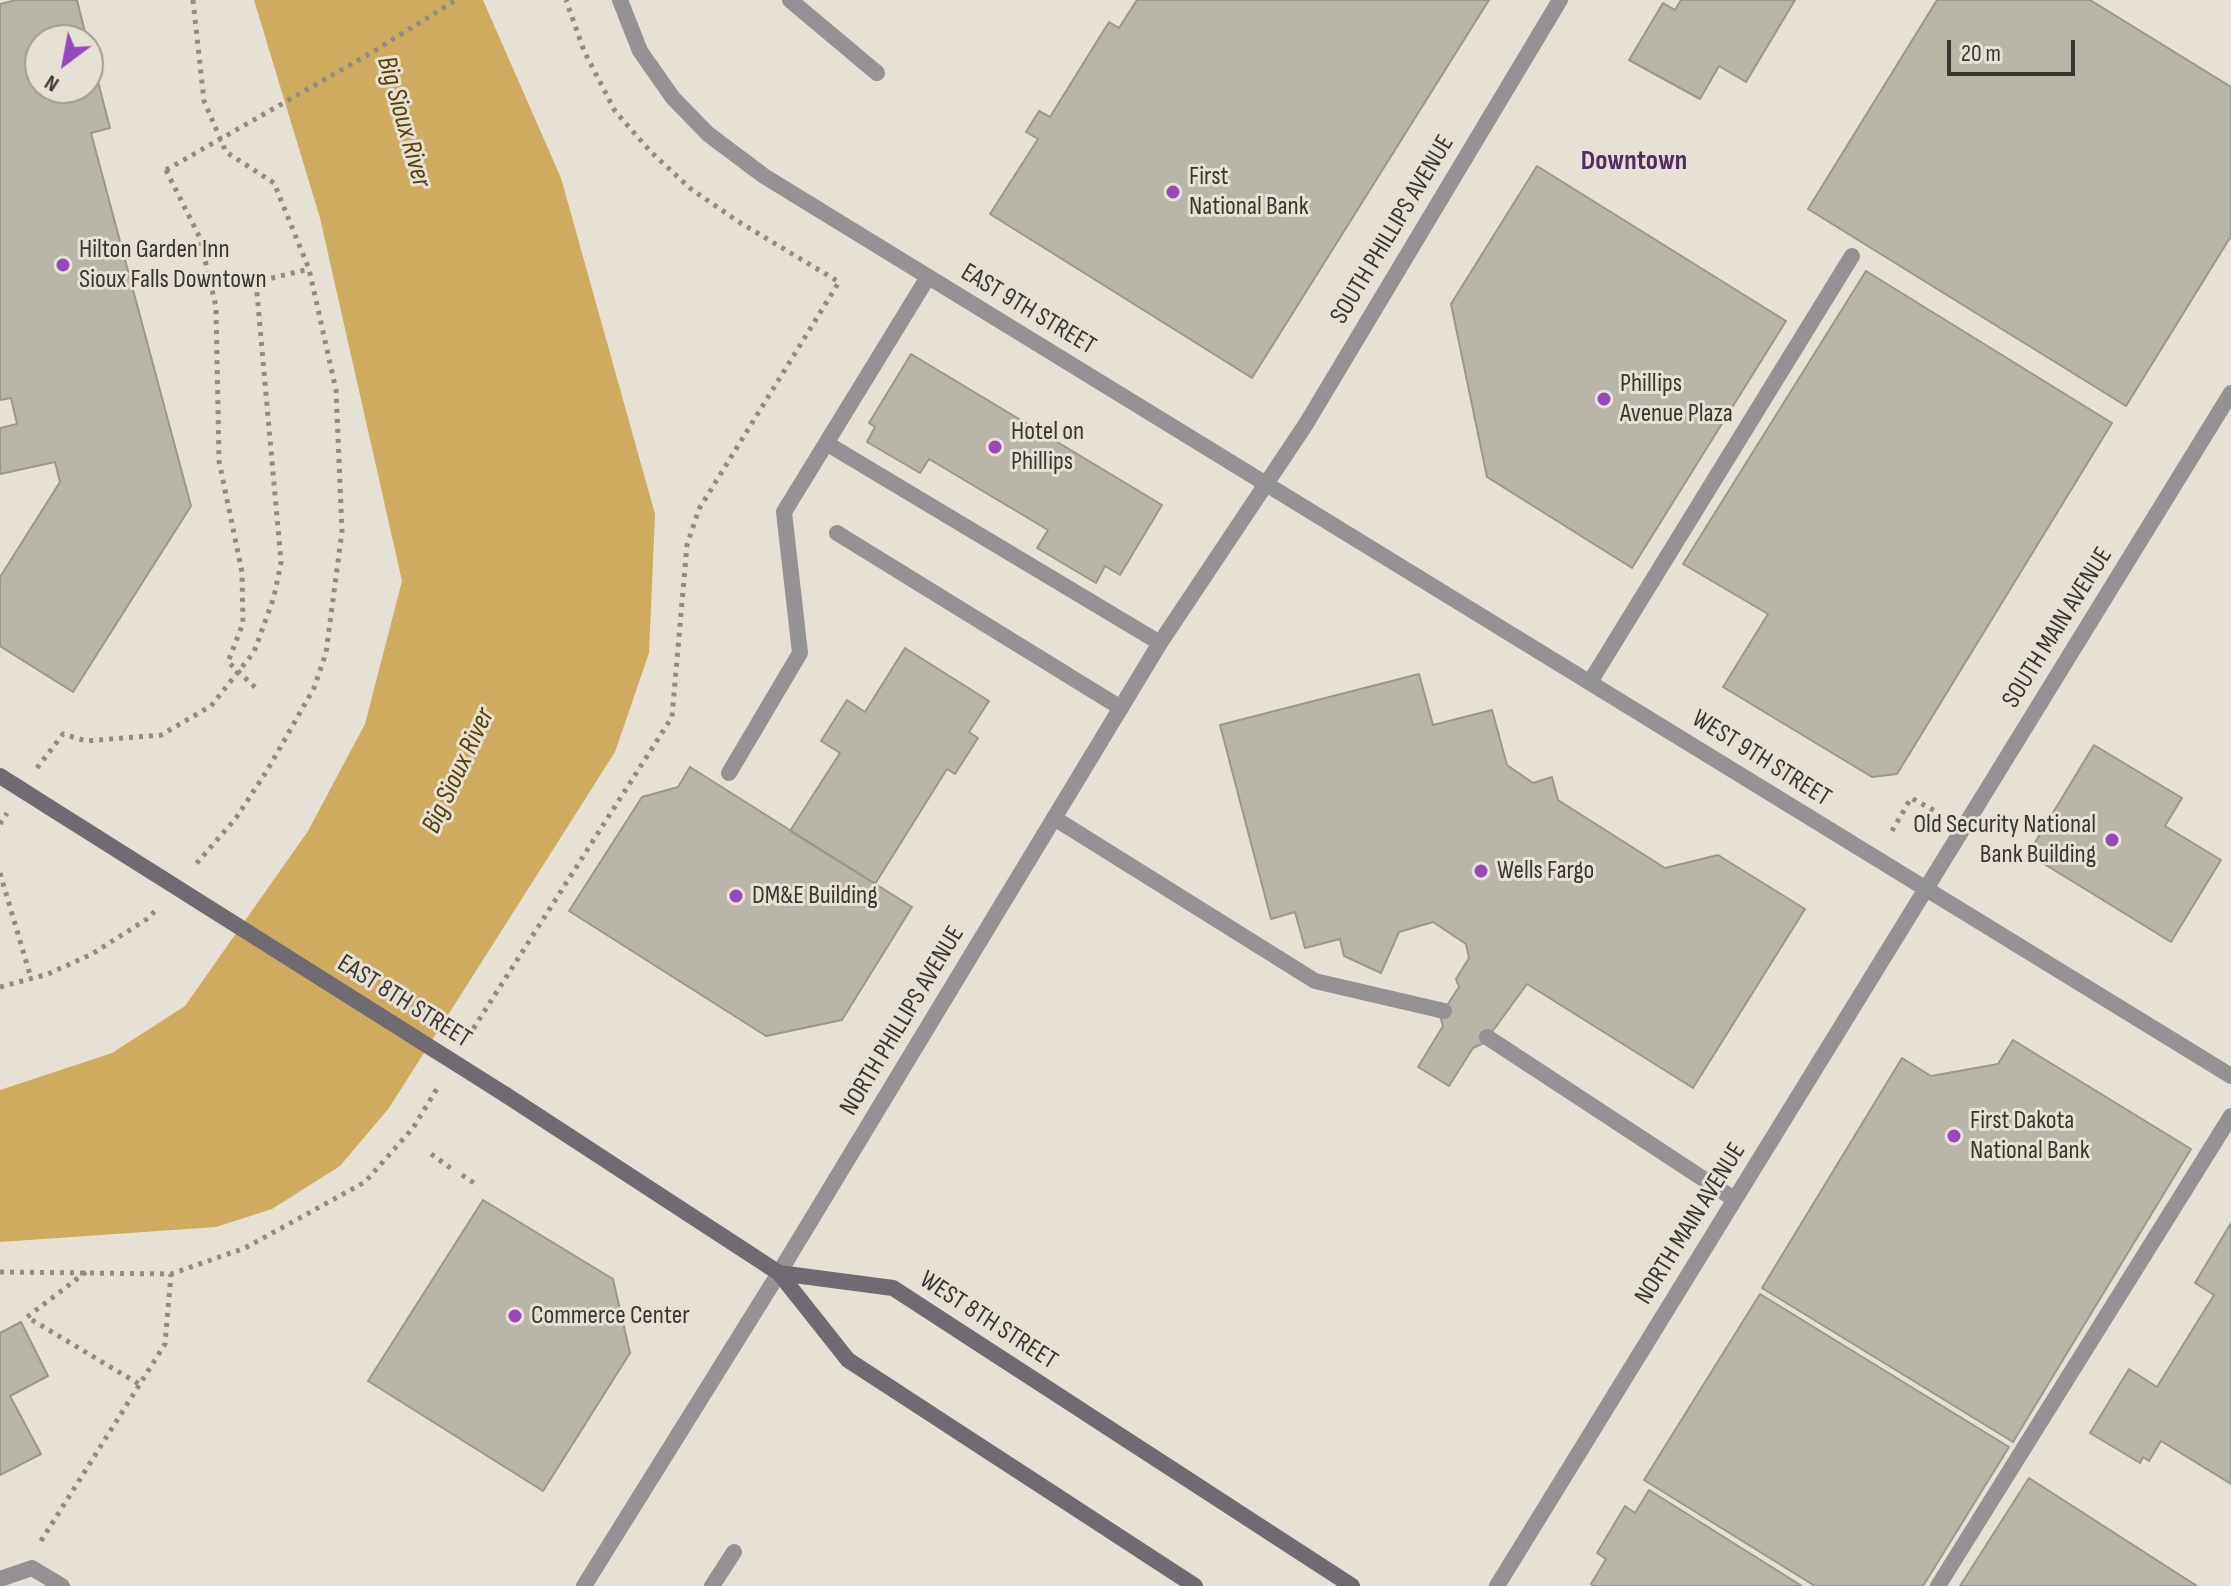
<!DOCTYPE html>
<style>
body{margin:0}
#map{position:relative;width:2231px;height:1586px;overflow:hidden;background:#e7e1d5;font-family:"Sofia Sans Condensed",sans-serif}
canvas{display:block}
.north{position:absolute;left:24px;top:24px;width:80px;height:80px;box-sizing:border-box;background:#e7e1d5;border:2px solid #a19d94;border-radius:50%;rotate:212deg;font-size:22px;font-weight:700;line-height:32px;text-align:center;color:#393632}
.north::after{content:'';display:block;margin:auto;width:28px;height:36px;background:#9649ba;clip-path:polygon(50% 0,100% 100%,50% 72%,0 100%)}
.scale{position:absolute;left:1947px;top:40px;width:128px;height:36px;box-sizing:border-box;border:4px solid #393632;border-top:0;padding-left:10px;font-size:24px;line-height:28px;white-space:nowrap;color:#393632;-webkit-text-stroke:6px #e7e1d5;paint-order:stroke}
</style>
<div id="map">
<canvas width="2231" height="1586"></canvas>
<div class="north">N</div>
<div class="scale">20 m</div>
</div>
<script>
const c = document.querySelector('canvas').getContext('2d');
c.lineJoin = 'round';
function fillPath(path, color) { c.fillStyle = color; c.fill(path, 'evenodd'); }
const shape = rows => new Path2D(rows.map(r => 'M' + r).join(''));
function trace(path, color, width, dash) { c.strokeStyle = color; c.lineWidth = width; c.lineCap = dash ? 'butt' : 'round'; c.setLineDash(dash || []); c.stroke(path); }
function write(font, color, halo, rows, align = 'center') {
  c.font = font + ' "Sofia Sans Condensed",sans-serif'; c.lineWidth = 6; c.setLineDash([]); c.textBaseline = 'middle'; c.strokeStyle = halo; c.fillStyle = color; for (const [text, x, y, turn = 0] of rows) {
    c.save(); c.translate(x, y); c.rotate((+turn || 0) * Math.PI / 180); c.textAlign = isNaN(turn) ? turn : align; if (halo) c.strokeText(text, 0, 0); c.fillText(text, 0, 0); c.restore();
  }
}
const water = shape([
 [254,0,483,0,561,178,655,514,649,653,615,752,389,1108,340,1166,272,1209,216,1227,0,1242,0,1090,112,1053,185,1006,308,831,365,724,402,581,320,218]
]);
const building = shape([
 [16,0,77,0,87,40,40,40,40,88,88,88,88,43,110,128,91,133,191,506,73,692,0,646,0,577,60,482,55,462,0,474,0,428,17,424,11,398,0,400,0,4,16,0],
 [1137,0,1489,0,1252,378,990,214,1038,139,1026,132,1039,111,1050,117,1109,22,1119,28,1137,0],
 [1681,0,1795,0,1746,82,1719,66,1700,99,1629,60,1663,3,1675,10,1681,0],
 [1937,0,2090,0,2231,87,2231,236,2126,406,1808,209,1937,0],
 [1537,166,1786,321,1632,568,1487,477,1451,304,1537,166],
 [1866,271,2112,423,1897,774,1872,777,1723,687,1768,614,1683,564,1866,271],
 [911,354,1162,505,1120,575,1105,566,1096,583,1037,548,1048,530,929,459,920,473,867,442,875,427,869,423,911,354],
 [905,648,989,701,969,732,978,738,955,774,947,769,875,884,790,831,840,753,821,741,847,700,865,712,905,648],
 [1419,674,1433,725,1492,710,1507,765,1533,783,1552,777,1558,800,1665,868,1718,855,1805,909,1693,1088,1527,984,1484,1043,1473,1048,1449,1086,1418,1067,1443,1026,1440,1016,1459,987,1456,979,1469,958,1466,944,1433,922,1399,932,1381,973,1344,956,1340,939,1305,948,1295,912,1271,919,1220,725,1419,674],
 [2094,745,2182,798,2165,826,2221,860,2171,942,2028,854,2094,745],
 [690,767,912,907,842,1020,766,1036,569,911,642,797,678,787,690,767],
 [2013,1040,2191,1149,2013,1442,1762,1288,1902,1058,1931,1076,1998,1064,2013,1040],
 [483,1200,613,1279,630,1353,543,1491,368,1381,483,1200],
 [2231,1223,2231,1484,2161,1441,2149,1461,2143,1457,2140,1463,2090,1433,2129,1369,2157,1387,2214,1295,2195,1283,2231,1223],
 [1760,1294,2009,1447,1923,1586,1815,1586,1644,1480,1760,1294],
 [21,1322,48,1376,10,1396,41,1454,0,1475,0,1333,21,1322],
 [2029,1478,2197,1586,1960,1586,2029,1478],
 [1649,1490,1802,1586,1594,1586,1591,1584,1606,1559,1597,1553,1625,1506,1635,1513,1649,1490]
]);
const path = shape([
 [193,0,204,101,226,152,274,183,309,269,336,390,342,531,326,653,314,688,268,769,236,818,196,864],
 [166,170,200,238,216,307,219,461,242,572,243,623,228,662,258,690],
 [37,768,63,734,86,741,161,735,211,706,254,652,274,597,281,562,256,282,309,269],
 [0,824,7,813],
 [1892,831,1911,798,1939,813],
 [0,873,31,978],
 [0,987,48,974,92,954,147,919,158,908],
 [468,1037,672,717,687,545,699,509,839,282,739,222,691,189,651,152,615,111,584,51,566,0],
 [431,1154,452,1169],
 [462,1175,474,1183],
 [0,1272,171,1274,245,1248,365,1182,413,1128,438,1087],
 [86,1272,27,1317,139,1384],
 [41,1541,165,1344,171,1274]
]);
const service = shape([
 [790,0,877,73],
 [826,443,1160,643],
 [837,533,1121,708],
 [1590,682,1852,256],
 [729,773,800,653,784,512,928,277],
 [1054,818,1315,981,1444,1011],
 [1487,1037,1734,1199],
 [0,1579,32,1568,62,1586],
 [712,1586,734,1552],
 [1938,1586,2231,1116]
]);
const tertiary = shape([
 [620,0,640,51,673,98,708,134,764,176,2231,1076],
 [584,1586,779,1273,1160,643,1306,424,1560,0],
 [1497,1586,2231,393]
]);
const secondary = shape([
 [0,776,49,807],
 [506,1095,779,1273,848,1360,1195,1586],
 [779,1273,893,1288,1352,1586]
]);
const pathBridge = shape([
 [166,170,371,53,456,0]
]);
const secondaryBridge = shape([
 [49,807,506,1095]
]);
const markers = [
 [1173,192,8,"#9649ba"],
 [63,265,8,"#9649ba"],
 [1604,399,8,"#9649ba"],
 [995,447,8,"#9649ba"],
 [2112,840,8,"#9649ba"],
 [1481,871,8,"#9649ba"],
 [736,896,8,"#9649ba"],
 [1954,1136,8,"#9649ba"],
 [515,1316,8,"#9649ba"]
];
const poiNames = [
 ["First",1189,177],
 ["National Bank",1189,207],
 ["Hilton Garden Inn",79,250],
 ["Sioux Falls Downtown",79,280],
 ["Phillips",1620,384],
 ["Avenue Plaza",1620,414],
 ["Hotel on",1011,432],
 ["Phillips",1011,462],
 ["Old Security National",2096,825,"right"],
 ["Bank Building",2096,855,"right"],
 ["Wells Fargo",1497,871],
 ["DM&E Building",752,896],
 ["First Dakota",1970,1121],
 ["National Bank",1970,1151],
 ["Commerce Center",531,1316]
];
const streetNames = [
 ["SOUTH PHILLIPS AVENUE",1393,230,-59],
 ["EAST 9TH STREET",1028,310,31],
 ["SOUTH MAIN AVENUE",2058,628,-58],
 ["WEST 9TH STREET",1761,759,32],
 ["EAST 8TH STREET",404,1002,32],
 ["NORTH PHILLIPS AVENUE",903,1021,-59],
 ["NORTH MAIN AVENUE",1691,1224,-58],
 ["WEST 8TH STREET",988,1321,33]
];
const waterNames = [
 ["Big Sioux River",403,122,74],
 ["Big Sioux River",459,771,-65]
];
const neighbourhoodNames = [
 ["Downtown",1634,162]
];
fillPath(water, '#ceab5e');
fillPath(building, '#b9b4a8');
trace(building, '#9c978c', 2);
trace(path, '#918c84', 5, [4, 6]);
trace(service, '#959296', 16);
trace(tertiary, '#959296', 16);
trace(secondary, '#706b72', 16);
trace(pathBridge, '#918c84', 5, [4, 6]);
trace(secondaryBridge, '#706b72', 16);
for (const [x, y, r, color] of markers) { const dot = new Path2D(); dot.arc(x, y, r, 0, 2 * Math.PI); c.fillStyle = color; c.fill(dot); trace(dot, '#e7e1d5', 3); }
write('26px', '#393632', '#e7e1d5', poiNames, 'left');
write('26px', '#393632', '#e7e1d5', streetNames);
write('italic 28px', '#574000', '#e7e1d5', waterNames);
write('bold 28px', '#522d64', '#e7e1d5', neighbourhoodNames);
</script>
